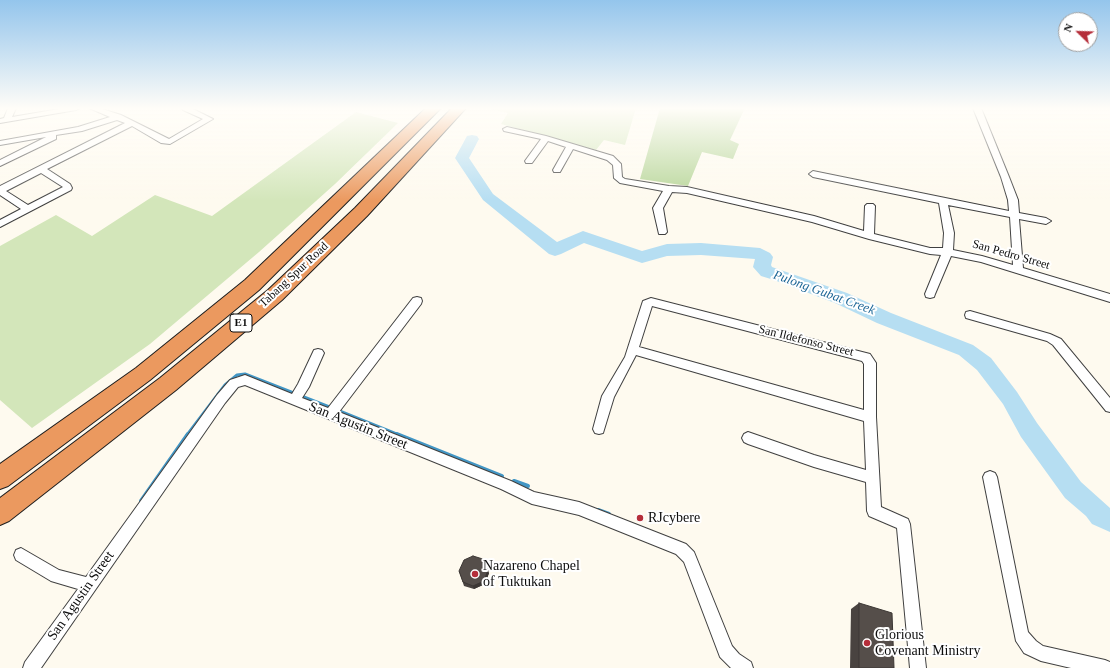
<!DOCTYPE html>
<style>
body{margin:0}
#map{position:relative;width:1110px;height:668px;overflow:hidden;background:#fefaef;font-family:"Times New Roman",serif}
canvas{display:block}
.north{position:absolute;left:1058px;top:12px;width:40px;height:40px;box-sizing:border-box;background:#fff;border:1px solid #9e9e9e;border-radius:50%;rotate:293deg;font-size:11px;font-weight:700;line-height:16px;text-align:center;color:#0d0d0d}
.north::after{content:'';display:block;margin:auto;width:14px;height:18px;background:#b52e3a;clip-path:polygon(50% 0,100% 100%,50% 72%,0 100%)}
</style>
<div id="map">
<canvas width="1110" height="668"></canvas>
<div class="north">N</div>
</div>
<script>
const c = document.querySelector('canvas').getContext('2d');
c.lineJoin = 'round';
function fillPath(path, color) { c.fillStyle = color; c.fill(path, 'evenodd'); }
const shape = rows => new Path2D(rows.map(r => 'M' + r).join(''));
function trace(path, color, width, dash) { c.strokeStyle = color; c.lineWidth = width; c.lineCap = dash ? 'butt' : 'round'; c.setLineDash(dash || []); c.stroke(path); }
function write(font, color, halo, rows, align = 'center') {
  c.font = font + ' "Times New Roman",serif'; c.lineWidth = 4; c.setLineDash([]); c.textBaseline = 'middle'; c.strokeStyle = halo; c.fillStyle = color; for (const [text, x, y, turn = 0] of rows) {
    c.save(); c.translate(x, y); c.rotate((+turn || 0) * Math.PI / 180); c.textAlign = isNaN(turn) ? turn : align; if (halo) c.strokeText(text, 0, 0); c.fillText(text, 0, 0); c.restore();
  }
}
const green = shape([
 [487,108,636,108,625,145,604,140,596,150,501,124,508,113],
 [356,112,398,123,335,184,259,252,150,344,32,428,0,400,0,246,56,215,92,236,155,195,212,216]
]);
const forest = shape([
 [660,108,745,108,730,140,739,144,733,159,702,152,688,186,640,179]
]);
const streamFar1 = shape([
 [337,410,399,435],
 [187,435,225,385,237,375,245,374,332,408]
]);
const stream = shape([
 [397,434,502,476],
 [514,481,528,486],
 [141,501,188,434],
 [598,510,609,514]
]);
const river = shape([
 [472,135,477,136,479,139,469,158,493,194,557,242,583,231,642,251,667,244,701,243,760,248,770,253,773,257,771,265,772,267,847,293,891,313,973,345,991,358,1017,392,1037,423,1081,482,1110,508,1110,532,1092,524,1086,516,1065,498,1021,437,1003,404,977,370,959,355,877,323,835,303,774,280,761,276,753,267,755,259,701,255,667,256,642,263,584,243,561,254,555,256,549,254,483,200,455,158,467,136,472,135]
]);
const minor = shape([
 [8,108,16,108,12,117,65,108,80,108,76,110,0,123,0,119,4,118,8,108],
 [89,108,99,108,121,115,169,139,203,119,183,110,182,108,191,108,213,119,170,144,161,143,132,126,47,169,70,184,72,188,71,190,0,227,0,220,21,209,0,195,0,186,125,123,117,120,82,131,56,135,56,139,0,166,0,160,46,137,0,145,0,141,78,127,110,117,89,108],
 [41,173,63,187,28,205,6,191,41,173],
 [973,108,981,108,1009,177,1018,200,1019,213,1046,218,1051,221,1046,224,1019,219,1023,268,1110,294,1110,302,981,262,951,256,935,294,934,297,930,298,926,297,925,294,941,255,930,254,869,239,812,222,687,193,672,192,663,208,667,232,665,234,659,234,653,208,663,191,620,183,614,178,613,165,607,160,573,149,560,172,554,172,553,170,566,147,548,141,532,163,526,163,525,161,541,139,504,131,503,129,507,127,546,136,613,156,621,164,622,177,625,179,669,186,687,187,814,216,864,231,865,206,867,204,873,204,875,206,874,234,930,248,943,248,944,233,939,203,813,177,809,174,813,171,1009,211,1008,200,1001,177,973,108],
 [948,205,1010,217,1013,265,982,256,953,250,954,233,948,205],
 [417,297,421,298,422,301,421,304,339,412,511,481,534,492,579,502,686,544,694,552,732,646,739,654,751,662,753,668,731,668,720,657,684,562,676,554,579,515,532,504,501,489,245,385,238,387,225,403,41,668,23,668,25,662,78,589,51,581,16,560,14,555,16,550,21,548,59,570,86,577,217,395,230,380,245,375,292,394,298,384,314,350,318,349,322,350,324,353,309,387,302,398,328,408,413,298,417,297],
 [651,298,870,354,876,363,876,417,881,507,908,519,910,524,926,668,910,668,897,528,869,516,867,511,866,482,814,467,748,444,744,442,742,438,744,434,748,432,814,455,866,470,864,421,636,355,614,397,603,433,599,434,595,433,593,429,602,396,625,357,642,304,643,301,651,298],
 [652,306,862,361,864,364,864,410,639,347,652,306],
 [970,311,1050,334,1061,339,1110,398,1110,412,1106,411,1053,345,1047,341,966,318,965,315,966,312,970,311],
 [990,471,995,473,997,477,1028,632,1036,641,1043,646,1105,660,1110,662,1110,668,1071,668,1041,661,1024,653,1016,641,983,477,985,473,990,471]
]);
const motorway = shape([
 [426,108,441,108,259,290,150,380,8,486,0,489,0,464,136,368,245,280,426,108],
 [452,108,466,108,367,216,282,300,176,390,9,521,0,525,0,498,160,378,268,290,355,208,452,108]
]);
const wall = shape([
 [459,571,489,573,485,584,474,589,464,586],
 [859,603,894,668,850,668,851,609]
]);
const shadedWall = shape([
 [488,570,489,573,485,584,474,589,473,586]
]);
const building = shape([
 [473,556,486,560,488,570,484,581,473,586,463,582,459,571,464,560,473,556],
 [859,603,892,613,894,668,859,668,859,603]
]);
const markers = [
 [640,518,4,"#b52e3a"],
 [475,574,4,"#b52e3a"],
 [867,643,4,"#b52e3a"]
];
const shields = [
 [241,323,22]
];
const shieldNames = [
 ["E1",241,323]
];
const streetNames = [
 ["San Pedro Street",1011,255,16],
 ["Tabang Spur Road",294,275,-43],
 ["San Ildefonso Street",806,341,14]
];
const waterNames = [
 ["Pulong Gubat Creek",824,293,20]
];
const nearStreetnames = [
 ["San Agustin Street",358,426,22],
 ["San Agustin Street",81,596,-55]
];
const nearPoinames = [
 ["RJcybere",648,518],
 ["Nazareno Chapel",483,566],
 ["of Tuktukan",483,582],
 ["Glorious",875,635],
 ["Covenant Ministry",875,651]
];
fillPath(green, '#d3e6ba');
fillPath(forest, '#b8d69a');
trace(streamFar1, '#4296c5', 3);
trace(stream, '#4296c5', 4);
fillPath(river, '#b6def2');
trace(minor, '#404040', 2);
trace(motorway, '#1e1e1e', 2);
fillPath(minor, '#fff');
fillPath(motorway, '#eb995f');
fillPath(wall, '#494340');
fillPath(shadedWall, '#3c3734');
fillPath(building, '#554e4a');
trace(building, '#3c3734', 1);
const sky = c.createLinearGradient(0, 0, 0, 201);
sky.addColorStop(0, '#94c5ec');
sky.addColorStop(0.54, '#fffdf8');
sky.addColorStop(1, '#fffdf800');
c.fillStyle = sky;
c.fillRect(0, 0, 1110, 201);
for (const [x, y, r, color] of markers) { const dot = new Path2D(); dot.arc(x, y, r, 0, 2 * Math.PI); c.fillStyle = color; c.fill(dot); trace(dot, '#fff', 1.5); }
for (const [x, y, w] of shields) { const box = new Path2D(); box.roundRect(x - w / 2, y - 9, w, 18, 3); c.fillStyle = '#fff'; c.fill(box); trace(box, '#0d0d0d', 1); }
write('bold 11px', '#0d0d0d', null, shieldNames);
write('12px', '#0d0d0d', '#fff', streetNames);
write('italic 13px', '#1e6797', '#fff', waterNames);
write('14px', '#0d0d0d', '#fff', nearStreetnames);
write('14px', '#0d0d0d', '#fff', nearPoinames, 'left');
</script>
